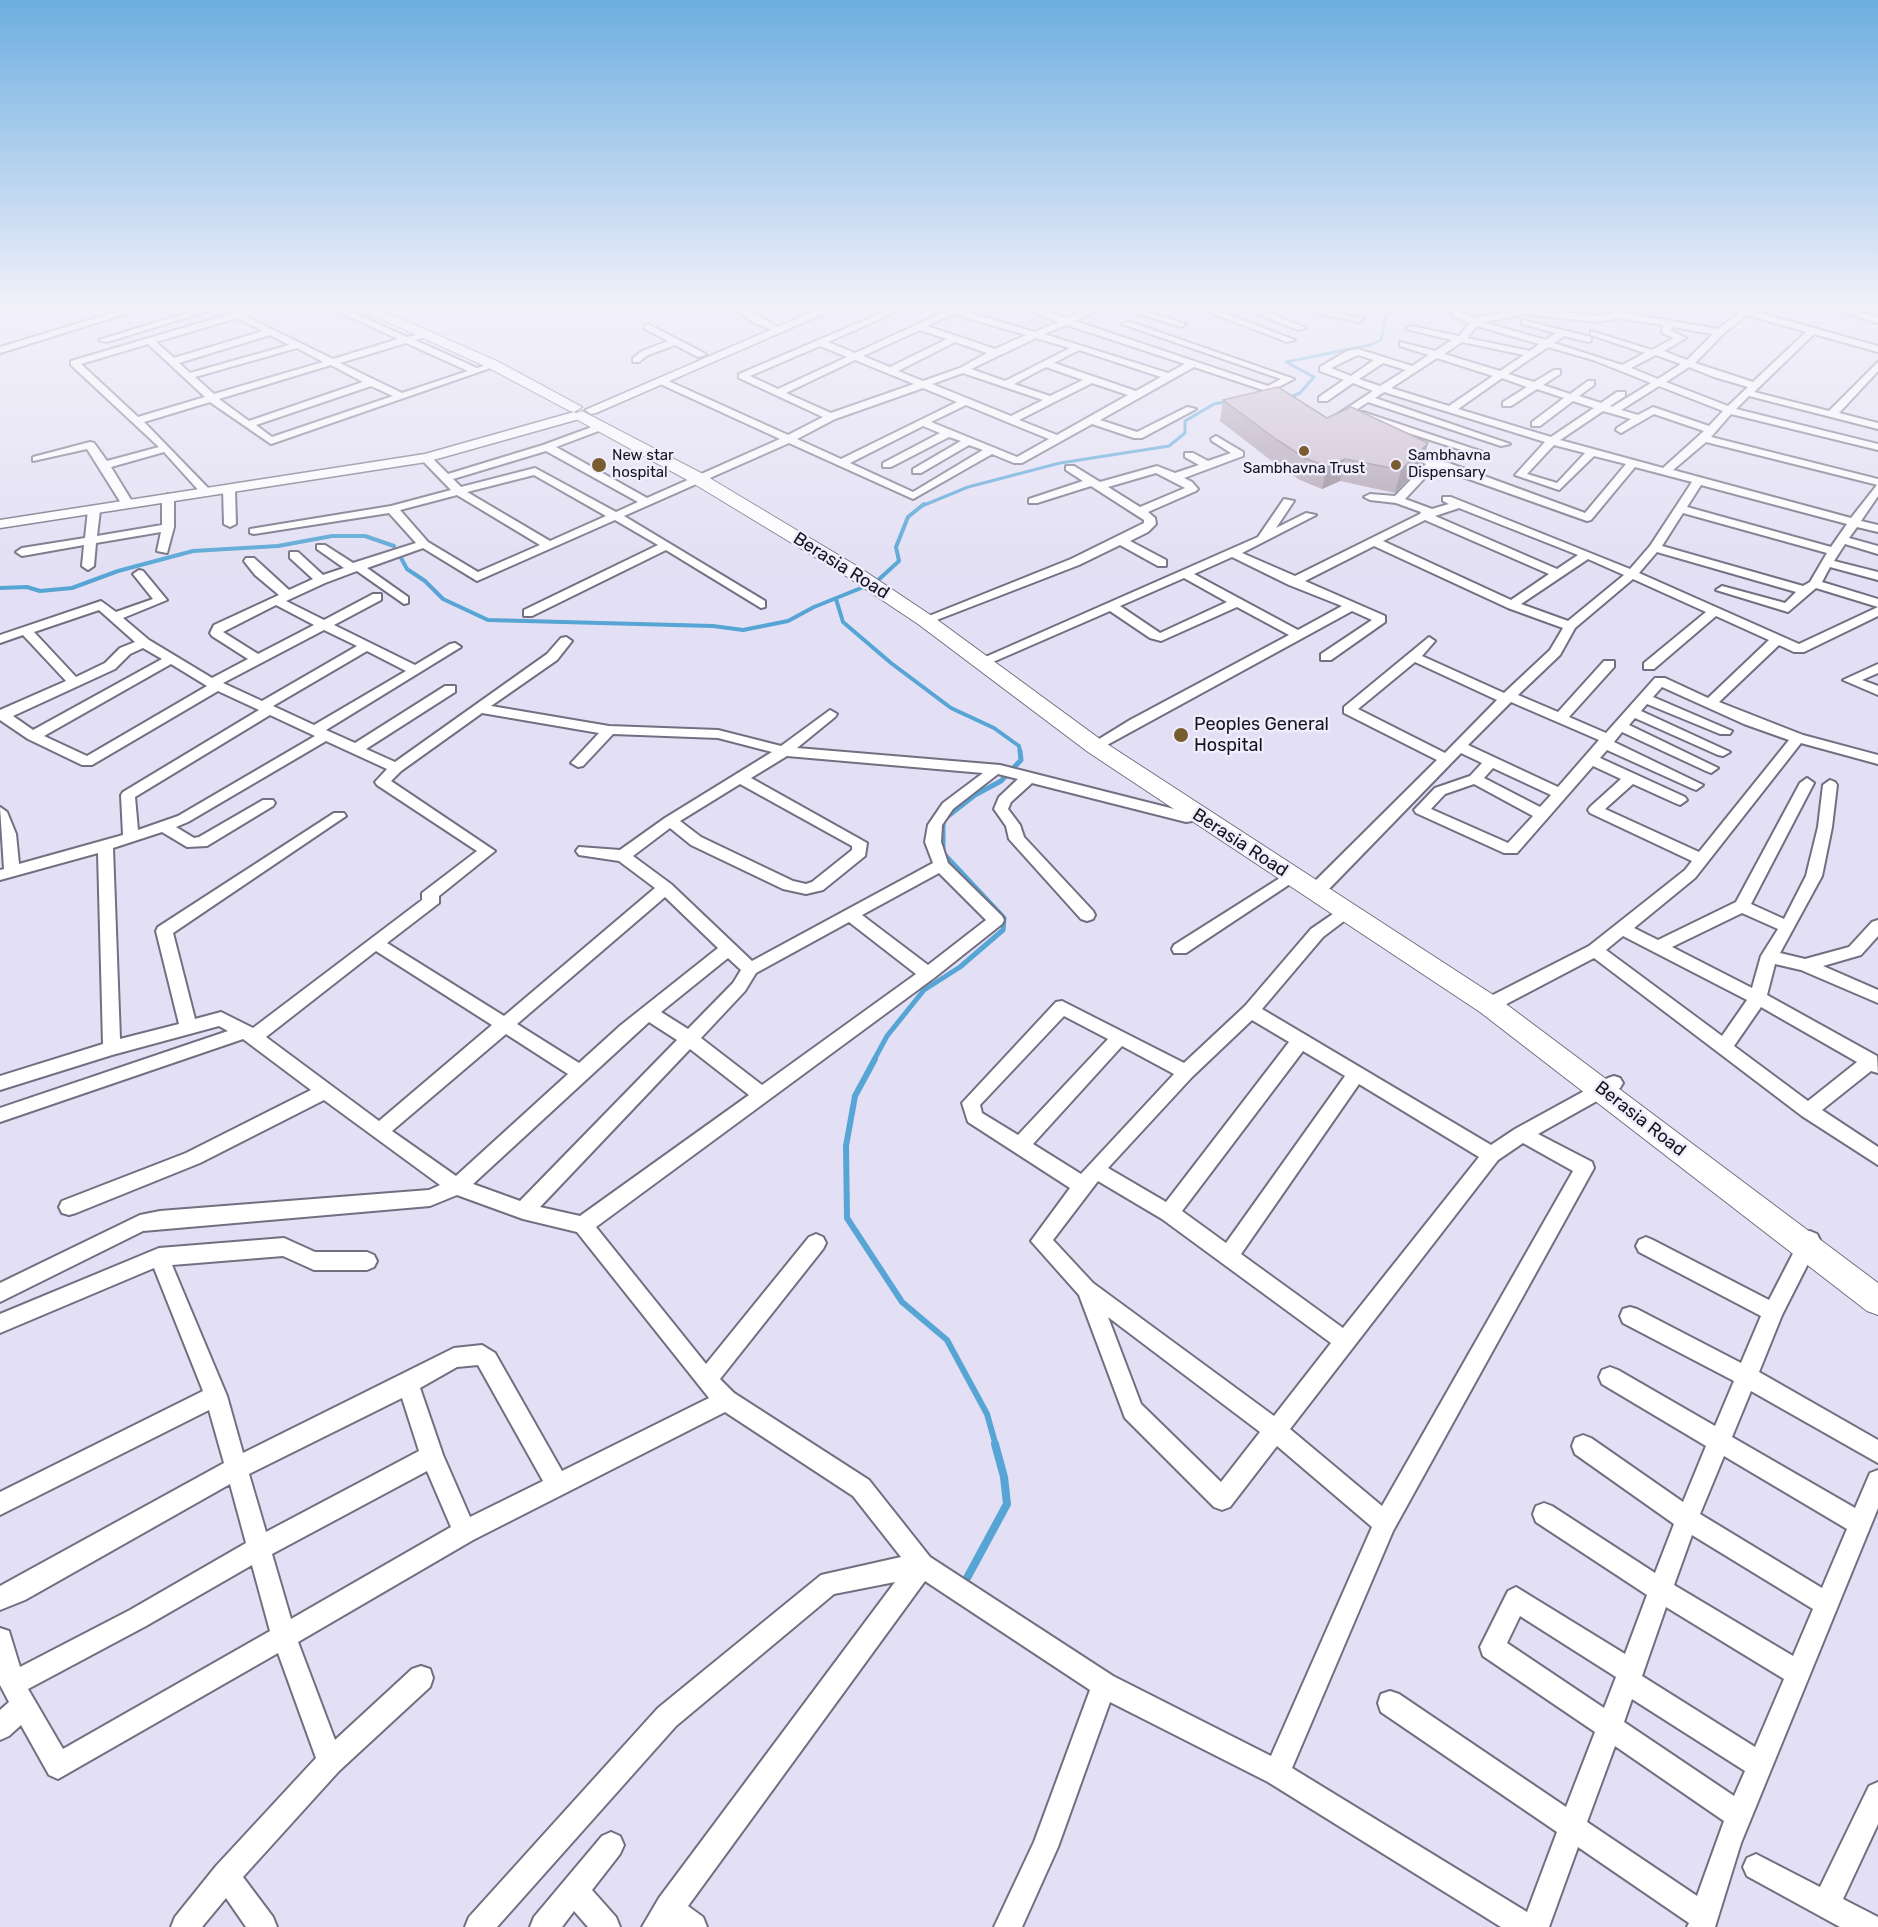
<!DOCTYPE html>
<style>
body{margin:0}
canvas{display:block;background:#e3dff4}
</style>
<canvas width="1878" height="1927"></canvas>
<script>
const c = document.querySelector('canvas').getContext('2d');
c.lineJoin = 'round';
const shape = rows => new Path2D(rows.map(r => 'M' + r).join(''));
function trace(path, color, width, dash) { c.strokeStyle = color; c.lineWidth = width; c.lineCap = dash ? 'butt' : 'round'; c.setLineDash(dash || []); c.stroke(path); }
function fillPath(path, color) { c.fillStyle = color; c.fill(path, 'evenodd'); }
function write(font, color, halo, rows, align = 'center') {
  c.font = font + ' Rubik,sans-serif'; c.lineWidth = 5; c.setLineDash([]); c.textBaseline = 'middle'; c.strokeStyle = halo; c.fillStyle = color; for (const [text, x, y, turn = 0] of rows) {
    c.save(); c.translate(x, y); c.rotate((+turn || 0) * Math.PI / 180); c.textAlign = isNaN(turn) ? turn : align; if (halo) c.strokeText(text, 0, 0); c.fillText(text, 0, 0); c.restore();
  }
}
const streamFar4 = shape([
 [1288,398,1300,393,1314,377,1286,362,1370,345,1381,340,1386,317,1394,308],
 [922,506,968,487,1060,463,1169,446,1185,433,1185,421,1214,404,1230,401]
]);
const streamFar3 = shape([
 [400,556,407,569,425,581,443,599,488,620,713,626,743,630,788,621,814,607,876,582,899,561,896,547,908,517,924,504],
 [0,588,27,587,40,591,72,588,118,571,193,551,278,546,332,536,365,536,394,546],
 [836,599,843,622,891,663,951,708,994,728,1019,746,1020,752]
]);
const streamFar2 = shape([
 [874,1060,887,1036,924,990,960,967,1003,930,1004,918,943,853,943,820,975,795,1001,781,1021,760,1020,751]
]);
const streamFar1 = shape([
 [875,1059,855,1096,846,1146,847,1218,902,1302,947,1340,987,1414,996,1446]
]);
const stream = shape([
 [967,1578,1007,1504,1004,1477,995,1444]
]);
const minor = shape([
 [129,308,144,308,0,353,0,347,129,308],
 [203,308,218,308,107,342,99,340,203,308],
 [251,308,266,308,245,316,333,359,398,339,331,308,343,308,407,337,426,333,426,337,415,340,477,368,494,362,499,365,271,444,210,402,144,422,209,489,211,491,205,494,201,493,164,452,111,467,133,503,127,506,121,503,87,449,33,461,33,457,90,442,94,443,107,461,159,447,71,365,71,361,251,308],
 [237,318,263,331,174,358,156,342,237,318],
 [270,335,289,345,190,373,179,363,270,335],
 [406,343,468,371,402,393,340,363,406,343],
 [148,344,205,397,138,417,81,364,148,344],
 [297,348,323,362,214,394,195,377,297,348],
 [331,365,363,382,249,421,219,399,331,365],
 [371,386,393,396,272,437,256,425,371,386],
 [735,308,745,308,778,327,773,330,754,323,735,308],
 [893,308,905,308,828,342,855,353,944,312,937,308,953,308,1035,332,1058,322,1022,308,1036,308,1066,318,1090,308,1102,308,1075,321,1268,386,1281,379,1122,324,1130,322,1294,379,1269,392,1194,367,1100,420,1137,432,1187,407,1196,409,1142,438,1134,438,1092,424,1022,463,1014,463,992,454,913,499,789,443,624,516,765,601,765,607,761,608,666,550,532,616,524,616,524,610,658,545,615,520,477,581,423,548,367,568,408,597,408,603,404,604,357,571,325,583,286,601,324,620,373,594,381,594,381,600,334,625,415,665,450,644,455,643,461,647,326,730,355,743,445,686,455,686,455,692,366,749,395,762,547,654,561,638,566,637,572,641,557,660,491,706,609,726,718,730,781,746,830,710,837,714,835,717,797,748,1000,765,1186,812,1205,813,1207,816,1205,819,1186,822,1032,783,1011,802,1008,809,1020,825,1024,837,1093,911,1095,915,1093,919,1087,921,1081,919,1009,839,1006,826,994,809,999,797,1018,779,998,774,953,809,942,825,941,842,948,863,1002,916,1004,920,1002,924,934,978,596,1227,706,1364,809,1237,816,1234,823,1237,826,1243,823,1249,720,1379,734,1393,869,1480,930,1557,1113,1676,1271,1756,1372,1527,1277,1446,1230,1507,1222,1510,1214,1507,1125,1418,1079,1295,1031,1241,1070,1188,968,1122,962,1103,1056,1002,1062,1001,1184,1063,1245,1006,1311,929,1346,905,1352,907,1354,911,1352,915,1323,937,1262,1009,1491,1145,1515,1129,1608,1078,1614,1076,1620,1078,1623,1083,1620,1088,1538,1134,1592,1162,1594,1168,1393,1531,1292,1768,1527,1912,1557,1832,1381,1712,1378,1703,1381,1694,1390,1691,1399,1694,1566,1807,1595,1732,1483,1656,1480,1647,1508,1591,1516,1587,1625,1654,1647,1595,1536,1522,1533,1514,1536,1506,1544,1503,1552,1506,1655,1573,1674,1524,1575,1454,1572,1446,1575,1438,1583,1435,1591,1438,1683,1502,1706,1446,1602,1384,1599,1377,1602,1370,1610,1367,1618,1370,1715,1426,1734,1381,1623,1323,1620,1316,1623,1309,1630,1307,1637,1309,1741,1363,1761,1316,1639,1252,1636,1246,1639,1240,1646,1237,1653,1240,1769,1300,1803,1234,1810,1231,1817,1234,1820,1240,1782,1315,1759,1372,1878,1440,1878,1463,1751,1391,1732,1437,1855,1508,1870,1473,1878,1470,1878,1508,1741,1843,1715,1927,1687,1927,1689,1923,1578,1847,1549,1927,1501,1927,1268,1782,1110,1702,1058,1847,1022,1927,994,1927,1034,1842,1090,1690,925,1581,688,1906,703,1917,707,1927,642,1927,659,1898,895,1582,834,1594,676,1726,497,1927,465,1927,469,1917,658,1708,821,1575,901,1557,853,1496,725,1412,473,1540,298,1642,335,1740,412,1669,421,1666,430,1669,433,1678,430,1687,339,1771,243,1877,273,1917,277,1927,246,1927,226,1898,202,1927,171,1927,175,1917,216,1866,316,1758,278,1653,58,1779,49,1775,21,1725,9,1736,0,1740,0,1710,9,1702,0,1685,0,1628,9,1631,20,1667,130,1610,246,1543,230,1484,25,1600,0,1610,0,1586,224,1463,209,1410,0,1515,0,1492,203,1391,154,1268,0,1333,0,1314,159,1248,284,1238,315,1252,367,1252,374,1255,377,1261,374,1267,367,1270,314,1270,283,1256,172,1265,227,1396,243,1453,454,1348,482,1345,495,1353,562,1471,709,1398,577,1232,523,1219,457,1195,430,1206,143,1231,0,1302,0,1283,140,1215,160,1211,429,1190,440,1185,324,1100,200,1163,76,1213,69,1215,62,1213,59,1207,62,1201,186,1153,311,1090,243,1039,0,1122,0,1108,228,1031,219,1026,112,1055,0,1090,0,1076,103,1044,98,853,0,880,0,870,4,869,0,807,7,812,16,834,19,864,123,835,121,795,123,792,259,710,218,691,92,765,82,765,28,739,0,720,0,710,66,681,23,635,0,643,0,635,101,601,116,612,153,599,133,574,139,570,143,571,167,600,123,618,149,640,212,678,248,659,212,636,210,633,214,625,279,595,255,575,244,561,246,558,254,558,289,590,313,579,290,558,290,552,298,552,323,575,344,568,317,549,317,545,325,545,353,563,416,543,389,513,254,534,250,533,250,529,391,506,451,490,422,460,422,456,430,456,448,474,543,445,600,424,605,427,604,429,556,447,647,498,780,439,658,383,658,379,664,379,788,435,823,417,739,378,739,374,893,308],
 [953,314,1026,335,995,349,927,326,953,314],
 [1067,325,1185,364,1168,373,1044,334,1067,325],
 [920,330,947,339,890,367,863,356,920,330],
 [1036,338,1070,348,1005,381,971,369,1036,338],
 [955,342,987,353,960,368,923,381,898,371,955,342],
 [820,346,847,357,778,389,750,376,820,346],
 [1079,350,1161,377,1136,391,1054,363,1079,350],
 [855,360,914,384,831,413,786,393,855,360],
 [1046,367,1083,380,1050,396,1014,384,1046,367],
 [963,373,1043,400,1011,416,932,384,963,373],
 [1092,383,1128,395,1057,435,1019,420,1092,383],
 [923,388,957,402,841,459,797,439,835,419,923,388],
 [966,405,1007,422,1049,439,1017,457,931,422,966,405],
 [923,426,940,433,883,463,883,467,891,467,949,437,961,441,913,469,913,473,921,473,969,445,983,450,913,492,850,463,923,426],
 [546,451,638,502,616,512,535,468,461,487,453,479,546,451],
 [534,475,606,516,550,541,467,492,534,475],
 [457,495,540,545,478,572,428,542,400,510,457,495],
 [276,605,314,625,258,654,223,632,276,605],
 [99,610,135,642,120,648,105,663,76,677,34,632,99,610],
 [324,630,357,646,262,701,223,683,324,630],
 [143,648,162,659,33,730,13,716,115,669,130,654,143,648],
 [367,651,406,671,314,725,273,706,367,651],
 [171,664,207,686,87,756,44,736,171,664],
 [482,713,599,733,571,763,578,767,583,766,613,734,718,738,772,752,665,818,620,850,579,847,576,851,579,855,619,861,655,888,504,1016,387,943,439,903,439,896,495,851,391,781,401,771,482,713],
 [270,715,315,736,178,816,138,830,135,797,270,715],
 [326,741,387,769,375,782,377,785,477,851,422,893,422,900,253,1028,221,1012,195,1019,173,933,346,816,344,813,334,813,158,927,156,931,179,1024,120,1039,113,848,162,832,187,847,207,846,273,806,275,803,273,800,263,800,199,837,194,838,176,827,188,822,326,741],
 [787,756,983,773,943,803,928,825,925,842,933,863,752,961,671,884,633,856,670,828,691,845,783,889,806,894,823,890,865,856,867,843,751,778,787,756],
 [740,784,852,846,852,850,812,882,806,884,793,881,701,837,680,821,740,784],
 [939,873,986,920,928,965,862,915,939,873],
 [665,897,718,948,621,1025,579,1063,517,1024,665,897],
 [849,922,916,974,762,1085,701,1038,745,991,756,973,849,922],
 [376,951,492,1025,379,1121,266,1037,376,951],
 [728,958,741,970,733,983,688,1029,661,1012,728,958],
 [1064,1016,1108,1039,1018,1135,982,1113,980,1105,1064,1016],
 [1252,1020,1289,1042,1166,1202,1108,1168,1192,1077,1252,1020],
 [649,1022,677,1040,520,1201,473,1184,649,1022],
 [506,1034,568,1074,456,1176,392,1131,506,1034],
 [1122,1046,1174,1074,1081,1174,1033,1144,1122,1046],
 [690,1049,749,1095,580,1216,540,1207,690,1049],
 [1303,1051,1345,1076,1226,1243,1182,1211,1303,1051],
 [1359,1084,1479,1157,1343,1328,1241,1254,1359,1084],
 [1523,1143,1573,1171,1382,1506,1290,1429,1498,1160,1523,1143],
 [1098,1181,1162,1219,1331,1343,1274,1416,1093,1283,1053,1240,1098,1181],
 [1108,1317,1260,1432,1221,1482,1141,1404,1108,1317],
 [478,1365,543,1481,470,1517,443,1455,420,1388,457,1367,478,1365],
 [402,1398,419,1451,266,1532,249,1474,402,1398],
 [1724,1456,1847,1529,1822,1588,1700,1514,1724,1456],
 [427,1471,451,1527,291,1619,272,1554,427,1471],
 [1692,1535,1813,1609,1793,1656,1674,1585,1692,1535],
 [252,1565,270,1631,63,1749,28,1689,146,1626,252,1565],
 [1666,1607,1784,1679,1755,1747,1642,1676,1666,1607],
 [1520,1616,1616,1677,1604,1708,1507,1643,1520,1616],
 [1632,1699,1745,1771,1734,1796,1624,1722,1632,1699],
 [1615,1746,1724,1821,1697,1896,1587,1822,1615,1746],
 [1121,308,1136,308,1186,324,1181,327,1121,308],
 [1198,308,1211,308,1295,340,1287,342,1198,308],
 [1243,308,1256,308,1306,328,1298,330,1243,308],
 [1295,308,1316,308,1364,319,1359,322,1295,308],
 [1450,308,1459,308,1460,312,1474,318,1526,308,1596,316,1618,312,1718,329,1745,308,1755,308,1753,311,1878,346,1878,352,1814,334,1754,392,1829,411,1878,362,1878,371,1839,413,1878,423,1878,429,1749,396,1736,409,1878,444,1878,450,1731,414,1711,437,1878,479,1878,496,1861,521,1878,525,1878,532,1857,527,1849,538,1878,546,1878,554,1845,544,1834,561,1878,572,1878,580,1830,567,1822,582,1878,599,1878,607,1816,588,1788,612,1716,590,1722,586,1785,603,1796,592,1657,552,1639,573,1799,644,1878,607,1878,616,1804,652,1794,652,1779,645,1719,702,1803,735,1878,755,1878,764,1801,743,1695,878,1634,928,1658,940,1736,902,1800,783,1807,778,1814,783,1751,904,1784,919,1806,876,1818,827,1823,785,1830,780,1835,782,1837,785,1832,827,1822,876,1780,953,1805,959,1849,947,1872,922,1878,920,1878,936,1861,955,1823,966,1878,990,1878,1003,1801,970,1775,964,1767,995,1877,1056,1878,1073,1871,1071,1822,1110,1878,1147,1878,1165,1802,1116,1594,958,1495,1010,1483,1010,1481,1005,1483,1000,1589,946,1685,870,1692,861,1590,813,1588,810,1590,807,1621,779,1593,766,1517,853,1504,853,1416,813,1414,810,1435,788,1470,776,1482,763,1461,753,1330,888,1314,895,1306,890,1437,760,1344,713,1344,707,1429,637,1435,641,1422,656,1504,693,1550,650,1563,628,1508,608,1374,546,1305,581,1385,616,1385,622,1331,660,1321,660,1321,654,1372,620,1352,611,1096,751,1091,750,1091,744,1130,720,1289,635,1237,607,1161,641,1150,638,1110,611,986,665,976,665,974,662,1258,537,1284,499,1294,501,1276,528,1306,513,1316,515,1242,553,1295,576,1420,514,1421,512,1396,503,1370,500,1364,497,1370,494,1395,496,1426,464,1401,452,1401,448,1405,447,1585,513,1626,464,1594,456,1559,490,1515,475,1545,442,1384,392,1375,398,1510,444,1501,446,1368,402,1338,422,1329,420,1373,391,1353,383,1327,401,1319,401,1319,397,1344,380,1320,371,1320,367,1347,351,1358,349,1412,366,1429,355,1400,346,1400,342,1435,351,1452,340,1406,329,1411,326,1459,336,1470,323,1453,316,1450,308],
 [1526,314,1596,322,1618,318,1663,325,1662,333,1674,338,1652,350,1591,331,1591,335,1645,353,1622,365,1554,343,1564,336,1588,342,1591,341,1591,337,1522,320,1522,324,1556,333,1546,340,1483,322,1526,314],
 [1747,315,1806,332,1753,382,1695,363,1723,334,1747,315],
 [1477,326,1539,344,1530,351,1467,338,1477,326],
 [1672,327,1713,334,1687,360,1664,351,1686,338,1670,330,1672,327],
 [1462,342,1524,355,1500,371,1444,354,1462,342],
 [1548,347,1593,360,1651,383,1612,407,1610,406,1625,396,1625,392,1617,392,1601,403,1579,396,1594,385,1594,381,1588,381,1570,394,1543,385,1560,374,1560,370,1554,370,1534,382,1508,374,1548,347],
 [1358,355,1374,360,1351,376,1331,368,1358,355],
 [1656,355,1681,364,1658,379,1631,368,1656,355],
 [1437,358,1493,376,1449,406,1391,388,1437,358],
 [1383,363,1406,370,1380,386,1359,379,1383,363],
 [1689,367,1714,377,1748,387,1728,406,1666,382,1689,367],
 [1502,378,1527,387,1503,402,1503,406,1511,406,1537,389,1564,398,1532,422,1532,426,1540,426,1573,401,1594,408,1551,437,1458,409,1502,378],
 [1659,386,1723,411,1709,426,1653,407,1638,415,1621,410,1659,386],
 [1603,411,1631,419,1617,428,1616,430,1621,433,1654,414,1704,431,1663,468,1560,440,1603,411],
 [1706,442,1874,484,1877,485,1851,518,1673,470,1706,442],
 [1554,445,1585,453,1557,483,1527,474,1554,445],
 [1435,467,1587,521,1591,520,1635,467,1692,482,1650,546,1630,569,1451,497,1443,497,1443,501,1449,504,1432,509,1405,499,1435,467],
 [1701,485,1847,524,1831,547,1687,507,1701,485],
 [1459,508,1578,555,1557,569,1435,516,1459,508],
 [1683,513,1827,553,1810,582,1803,586,1662,546,1683,513],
 [1425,520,1549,574,1511,600,1383,541,1425,520],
 [1232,557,1289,585,1342,606,1298,630,1194,574,1232,557],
 [1588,559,1624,575,1568,621,1521,604,1588,559],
 [1184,578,1227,602,1160,633,1120,606,1184,578],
 [1633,579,1706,612,1644,663,1644,669,1654,669,1716,616,1769,640,1708,698,1665,678,1655,678,1606,733,1569,717,1614,667,1614,661,1604,661,1558,712,1518,695,1560,655,1575,628,1633,579],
 [1415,662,1497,700,1445,753,1358,709,1415,662],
 [1662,687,1744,724,1789,740,1699,852,1605,809,1633,784,1675,803,1680,805,1687,800,1685,797,1600,758,1607,750,1691,788,1696,790,1703,785,1614,742,1622,732,1706,771,1711,773,1718,768,1629,725,1635,718,1718,755,1723,756,1730,752,1641,711,1647,704,1720,734,1730,734,1732,731,1653,697,1662,687],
 [1511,702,1599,740,1558,787,1468,745,1511,702],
 [1493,768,1551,795,1540,807,1484,778,1493,768],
 [1474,784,1533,816,1508,843,1431,809,1445,794,1474,784],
 [1742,913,1778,929,1761,956,1752,988,1672,947,1742,913],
 [1623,936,1747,1000,1722,1036,1606,950,1623,936],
 [1761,1007,1857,1062,1808,1101,1734,1046,1761,1007],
 [1830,308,1845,308,1878,317,1878,323,1830,308],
 [648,324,704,353,706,355,698,357,675,345,648,355,639,362,633,362,633,358,642,351,668,341,645,329,645,325,648,324],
 [1355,412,1363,412,1483,452,1474,454,1355,416,1355,412],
 [1216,436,1243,452,1243,456,1184,478,1192,482,1198,489,1196,491,1148,512,1155,518,1156,524,1148,532,1130,541,1166,560,1166,566,1158,566,1120,545,1079,565,929,623,925,624,919,620,1071,559,1144,523,1144,520,1091,486,1037,503,1029,503,1029,499,1083,481,1066,470,1066,466,1074,466,1100,482,1157,466,1175,473,1199,465,1185,457,1185,453,1193,453,1208,461,1231,453,1212,441,1211,439,1216,436],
 [1156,473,1185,488,1140,507,1108,487,1156,473],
 [229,486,235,489,236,524,230,527,224,524,223,489,229,486],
 [168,494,174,497,174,527,167,553,157,551,161,532,96,543,94,566,88,570,82,566,84,545,22,556,16,552,22,548,85,538,88,510,94,507,100,510,97,536,162,525,162,497,168,494],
 [1878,664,1878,673,1862,680,1878,686,1878,695,1843,680,1878,664],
 [1291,871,1296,872,1299,876,1296,880,1186,953,1174,953,1172,949,1174,945,1291,871],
 [1878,1782,1878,1824,1843,1899,1878,1917,1878,1927,1840,1927,1747,1876,1743,1867,1747,1858,1756,1854,1820,1887,1869,1786,1878,1782],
 [611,1832,620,1836,624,1845,620,1854,592,1890,616,1917,620,1927,588,1927,574,1911,562,1927,530,1927,534,1917,602,1836,611,1832]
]);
const tertiary = shape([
 [821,308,837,308,596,413,591,414,585,410,821,308],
 [574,412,581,416,579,419,426,462,0,528,0,520,425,454,574,412]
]);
const primary = shape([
 [357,308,376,308,499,362,582,407,574,412,568,410,489,368,357,308],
 [582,411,703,474,860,568,932,616,1104,742,1498,998,1878,1283,1878,1315,1867,1311,1480,1012,1088,752,918,624,846,576,691,482,576,419,574,416,576,413,582,411]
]);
const wall = shape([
 [1223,400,1327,418,1428,443,1422,465,1395,493,1340,481,1322,489,1300,480,1273,462,1220,421]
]);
const shadedWall = shape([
 [1428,443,1422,465,1395,493,1401,470],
 [1345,459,1340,481,1322,489,1327,467]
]);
const building = shape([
 [1278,387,1327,418,1351,407,1428,443,1401,470,1345,459,1327,467,1305,458,1277,440,1223,400,1278,387]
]);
const markers = [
 [1304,451,6,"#795c30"],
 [599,465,8,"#795c30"],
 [1396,465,6,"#795c30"],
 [1181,735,8,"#795c30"]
];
const farPoinames = [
 ["New star",612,456],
 ["hospital",612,473],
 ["Sambhavna",1408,456],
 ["Dispensary",1408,473],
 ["Sambhavna Trust",1304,469,"center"]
];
const streetNames = [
 ["Berasia Road",841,566,32],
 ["Berasia Road",1240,843,33],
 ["Berasia Road",1640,1119,38]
];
const poiNames = [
 ["Peoples General",1194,725],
 ["Hospital",1194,746]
];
trace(streamFar4, '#56a5d5', 3);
trace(streamFar3, '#56a5d5', 4);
trace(streamFar2, '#56a5d5', 5);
trace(streamFar1, '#56a5d5', 6);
trace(stream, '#56a5d5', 8);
trace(minor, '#736f81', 4);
trace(tertiary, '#736f81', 3);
trace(primary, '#736f81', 2);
fillPath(minor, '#fff');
fillPath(tertiary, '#fff');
fillPath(primary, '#fff');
fillPath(wall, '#ada0af');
fillPath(shadedWall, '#8d828e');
fillPath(building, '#c9bacb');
trace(building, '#8d828e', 1.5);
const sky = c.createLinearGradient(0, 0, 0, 578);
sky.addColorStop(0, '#6daee0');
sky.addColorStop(0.53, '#f2f1fa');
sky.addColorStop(1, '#f2f1fa00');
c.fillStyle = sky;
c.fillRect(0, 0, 1878, 578);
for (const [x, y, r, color] of markers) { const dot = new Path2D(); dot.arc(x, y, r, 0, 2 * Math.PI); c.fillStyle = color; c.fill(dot); trace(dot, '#f0edfe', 2); }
write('15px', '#16151c', '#f0edfe', farPoinames, 'left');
write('18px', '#16151c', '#f0edfe', streetNames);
write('18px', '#16151c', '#f0edfe', poiNames, 'left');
</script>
